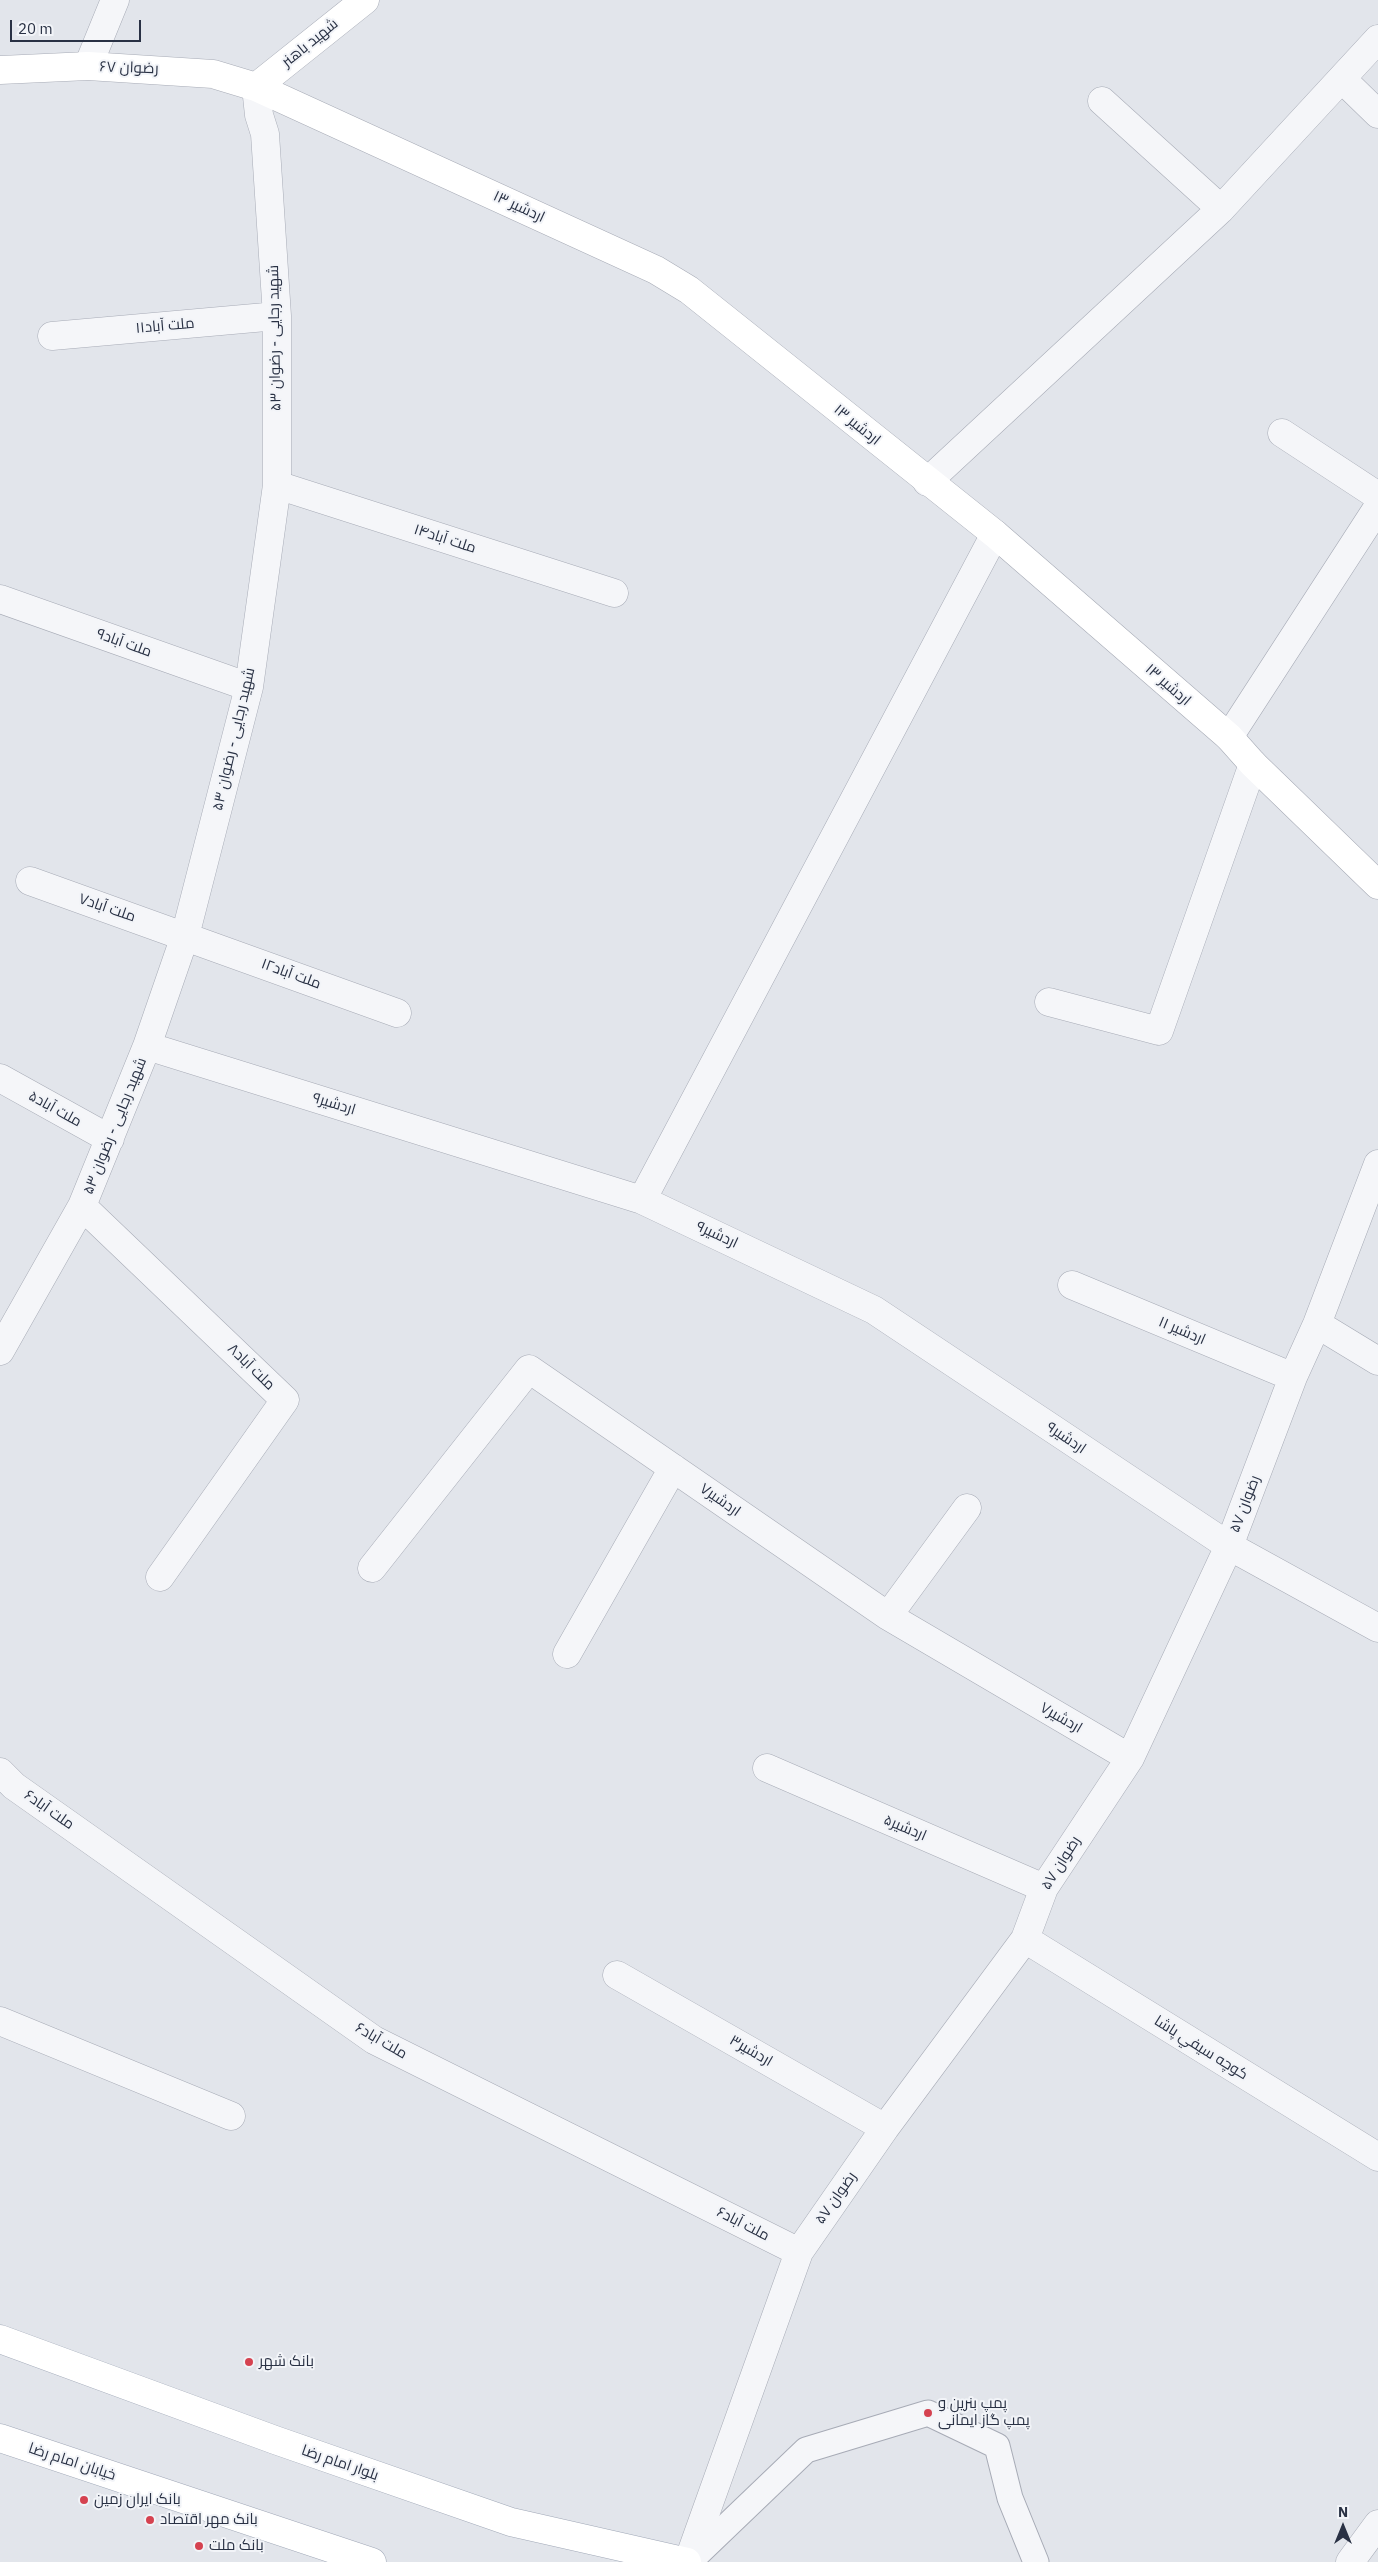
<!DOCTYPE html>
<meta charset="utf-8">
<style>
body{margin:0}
#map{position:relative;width:1378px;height:2562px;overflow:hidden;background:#e2e5eb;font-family:"IBM Plex Sans",sans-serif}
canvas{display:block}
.north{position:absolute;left:1318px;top:2502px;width:50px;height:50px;-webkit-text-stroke:4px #f2f4f8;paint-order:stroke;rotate:0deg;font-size:14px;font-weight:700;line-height:20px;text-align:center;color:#293144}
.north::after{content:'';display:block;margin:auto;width:18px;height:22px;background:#293144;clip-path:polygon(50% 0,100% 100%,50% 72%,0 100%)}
.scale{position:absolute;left:10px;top:20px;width:131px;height:22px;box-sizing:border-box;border:2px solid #293144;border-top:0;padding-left:6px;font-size:15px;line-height:18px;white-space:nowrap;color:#293144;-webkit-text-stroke:4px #f2f4f8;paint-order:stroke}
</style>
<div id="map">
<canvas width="1378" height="2562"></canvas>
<div class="north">N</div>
<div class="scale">20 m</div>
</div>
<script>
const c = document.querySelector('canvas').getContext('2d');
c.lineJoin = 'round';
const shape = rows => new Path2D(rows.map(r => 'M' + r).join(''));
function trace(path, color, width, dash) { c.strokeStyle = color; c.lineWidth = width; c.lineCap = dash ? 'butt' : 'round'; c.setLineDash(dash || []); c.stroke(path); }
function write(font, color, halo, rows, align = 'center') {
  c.font = font + ' "IBM Plex Sans",Cairo,sans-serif'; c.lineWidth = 4; c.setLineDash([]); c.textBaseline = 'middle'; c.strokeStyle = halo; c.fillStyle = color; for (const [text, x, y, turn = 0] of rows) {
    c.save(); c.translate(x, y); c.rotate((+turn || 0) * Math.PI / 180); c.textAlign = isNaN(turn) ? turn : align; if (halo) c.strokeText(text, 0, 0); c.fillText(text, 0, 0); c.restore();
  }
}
const lane = shape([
 [689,2562,806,2450,928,2413,997,2446,1010,2498,1036,2562]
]);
const street = shape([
 [88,66,115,0],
 [1343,80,1378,114],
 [1102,101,1221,209],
 [52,336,277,316],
 [1282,433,1378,496],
 [927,482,1221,209,1378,39],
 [277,485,614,593],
 [0,599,249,687],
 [1229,737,1378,507],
 [30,881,397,1013],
 [1049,1002,1159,1031,1253,764],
 [147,1046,642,1200,874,1310,1229,1546,1378,1628],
 [0,1078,110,1139],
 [642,1200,995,534],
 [82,1206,285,1400,160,1577],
 [1072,1285,1293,1377],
 [1317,1324,1378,1361],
 [0,1351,82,1206,147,1046,185,936,249,687,277,485,277,316,265,134,259,115,256,87],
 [372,1568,529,1369,888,1616,1130,1758],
 [888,1616,967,1508],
 [567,1654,673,1468],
 [767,1768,1044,1888],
 [0,1772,14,1786,374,2040,799,2252],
 [1025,1939,1378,2157],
 [617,1975,885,2128],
 [0,2021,231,2116],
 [688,2562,799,2252,885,2128,1025,1939,1044,1888,1130,1758,1229,1546,1293,1377,1317,1324,1378,1164],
 [1350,2562,1378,2524]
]);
const secondary = shape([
 [0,70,88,66,213,74,256,87,656,270,689,290,995,534,1229,737,1253,764,1378,885],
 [256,87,365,0]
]);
const primary = shape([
 [0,2339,275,2440,511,2522,687,2562],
 [0,2438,372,2562]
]);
const markers = [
 [249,2362,5,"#d54250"],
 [928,2413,5,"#d54250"],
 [84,2500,5,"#d54250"],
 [150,2520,5,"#d54250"],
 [199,2546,5,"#d54250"]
];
const streetNames = [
 ["شهید باهنر",310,43,-39],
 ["رضوان ۶۷",129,68,2],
 ["اردشیر ۱۳",519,207,25],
 ["ملت آباد۱۱",165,326,-5],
 ["شهید رجایی - رضوان ۵۳",275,338,-91],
 ["اردشیر ۱۳",857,425,39],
 ["ملت آباد۱۴",445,539,18],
 ["ملت آباد۹",124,643,20],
 ["اردشیر ۱۳",1168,685,41],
 ["شهید رجایی - رضوان ۵۳",234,739,-77],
 ["ملت آباد۷",107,908,19],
 ["ملت آباد۱۲",291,974,20],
 ["اردشیر۹",334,1104,17],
 ["ملت آباد۵",55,1109,29],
 ["شهید رجایی - رضوان ۵۳",115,1126,-68],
 ["اردشیر۹",717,1235,25],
 ["اردشیر ۱۱",1182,1331,23],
 ["ملت آباد۸",251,1367,44],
 ["اردشیر۹",1066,1438,34],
 ["اردشیر۷",720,1500,35],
 ["رضوان ۵۷",1245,1504,-69],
 ["اردشیر۷",1061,1718,30],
 ["ملت آباد۶",49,1810,35],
 ["اردشیر۵",905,1828,23],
 ["رضوان ۵۷",1061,1863,-58],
 ["ملت آباد۶",381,2041,30],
 ["كوچه سيفي پاشا",1201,2048,32],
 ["اردشیر۳",751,2051,30],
 ["رضوان ۵۷",836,2198,-55],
 ["ملت آباد۶",743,2224,27],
 ["خیابان امام رضا",72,2462,18],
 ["بلوار امام رضا",340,2463,19]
];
const poiNames = [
 ["بانک شهر",259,2362],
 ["پمپ بنرین و",938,2404],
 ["پمپ گاز ایمانی",938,2421],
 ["بانک ایران زمین",94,2500],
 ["بانک مهر اقتصاد",160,2520],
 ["بانک ملت",209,2546]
];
trace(lane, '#a7abb6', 27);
trace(street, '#a7abb6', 29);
trace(secondary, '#a7abb6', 29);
trace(primary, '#a0a8b7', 29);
trace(lane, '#f5f6f9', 25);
trace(street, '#f5f6f9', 28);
trace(secondary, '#fff', 28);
trace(primary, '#fff', 28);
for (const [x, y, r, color] of markers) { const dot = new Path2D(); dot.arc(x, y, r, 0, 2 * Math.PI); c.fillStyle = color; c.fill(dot); trace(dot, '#f2f4f8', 2); }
write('15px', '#293144', '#f2f4f8', streetNames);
write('15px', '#293144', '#f2f4f8', poiNames, 'left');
</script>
